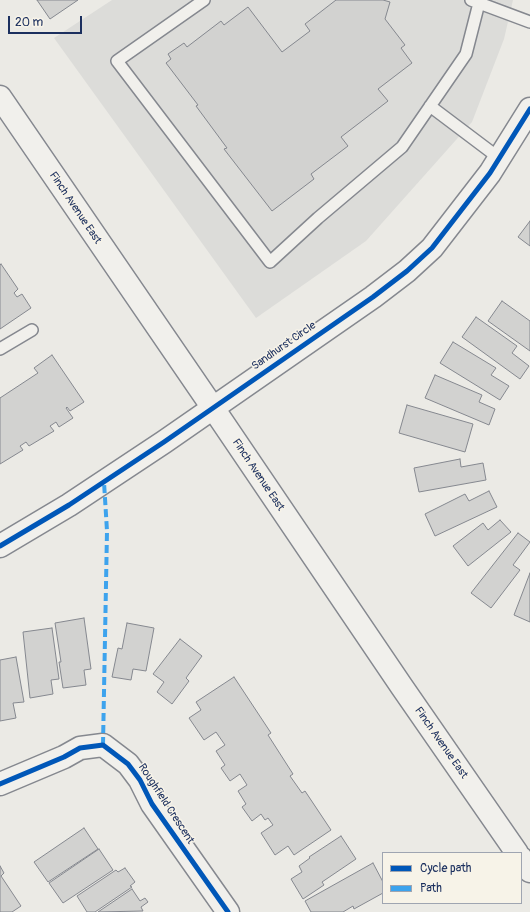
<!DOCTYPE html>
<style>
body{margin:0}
#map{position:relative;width:530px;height:912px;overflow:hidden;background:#ebeae5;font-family:Pangolin,sans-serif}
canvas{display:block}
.legend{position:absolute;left:382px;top:852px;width:140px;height:52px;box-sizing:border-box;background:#f7f3e8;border:1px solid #9fa5b1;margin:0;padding:5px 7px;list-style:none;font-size:12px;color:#1b2f5e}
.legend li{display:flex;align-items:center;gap:8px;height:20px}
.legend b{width:20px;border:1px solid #9fa5b1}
.scale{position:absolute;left:8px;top:16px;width:74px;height:18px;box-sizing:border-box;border:2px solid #1b2f5e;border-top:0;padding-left:5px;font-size:12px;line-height:14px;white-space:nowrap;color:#1b2f5e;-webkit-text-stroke:3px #f7f3e8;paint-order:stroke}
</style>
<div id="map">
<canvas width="530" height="912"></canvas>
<ul class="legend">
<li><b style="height:5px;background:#0057b8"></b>Cycle path</li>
<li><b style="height:5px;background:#3da3ed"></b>Path</li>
</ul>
<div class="scale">20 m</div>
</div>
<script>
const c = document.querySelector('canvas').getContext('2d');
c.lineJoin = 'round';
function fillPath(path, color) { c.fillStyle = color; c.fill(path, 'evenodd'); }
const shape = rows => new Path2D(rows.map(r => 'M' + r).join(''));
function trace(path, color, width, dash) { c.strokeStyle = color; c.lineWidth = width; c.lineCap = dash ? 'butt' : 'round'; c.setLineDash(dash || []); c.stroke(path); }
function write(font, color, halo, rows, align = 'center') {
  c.font = font + ' Pangolin,sans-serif'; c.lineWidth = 3; c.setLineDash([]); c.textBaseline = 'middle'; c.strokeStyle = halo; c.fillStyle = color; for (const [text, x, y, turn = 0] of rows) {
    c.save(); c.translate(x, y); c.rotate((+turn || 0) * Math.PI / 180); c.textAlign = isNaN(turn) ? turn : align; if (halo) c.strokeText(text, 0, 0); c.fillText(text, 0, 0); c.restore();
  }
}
const built = shape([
 [112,0,513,0,504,39,472,122,366,241,256,318,54,38]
]);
const building = shape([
 [37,0,78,0,50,19,37,0],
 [336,0,383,0,390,2,385,19,405,45,401,48,412,63,378,89,388,101,341,137,348,146,311,174,314,179,272,211,224,149,227,148,196,106,198,105,166,63,171,59,168,54,184,43,187,47,221,21,224,25,248,7,282,52,310,31,305,24,336,0],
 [530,221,530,246,518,237,530,221],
 [1,264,18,289,14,293,17,297,22,294,31,308,0,329,0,265,1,264],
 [502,301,530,321,530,351,488,321,502,301],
 [476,317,517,346,512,353,529,366,520,379,462,337,476,317],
 [453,342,496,368,491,375,509,386,500,400,440,363,453,342],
 [52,355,84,402,70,411,67,407,66,408,73,418,59,427,56,422,50,426,54,431,29,446,26,442,20,446,23,450,0,464,0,398,38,373,34,368,52,355],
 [435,375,482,395,479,402,495,409,489,425,425,398,435,375],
 [407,405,473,424,465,452,399,433,407,405],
 [460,459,461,467,483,463,486,480,419,492,414,468,460,459],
 [489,491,497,507,435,536,425,514,465,494,469,501,489,491],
 [500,520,511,532,468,566,453,546,483,523,488,530,500,520],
 [518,533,530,542,513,565,520,570,491,608,471,593,518,533],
 [530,573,530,622,514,615,530,573],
 [84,618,91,669,84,670,86,685,63,688,59,662,61,662,55,623,84,618],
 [127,623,154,628,146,671,133,669,131,680,112,677,118,648,122,649,127,623],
 [52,628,59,679,51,680,53,694,30,698,23,632,52,628],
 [180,639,202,656,186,678,189,681,172,704,157,692,164,682,153,674,180,639],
 [16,657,24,702,13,703,16,718,0,721,0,660,16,657],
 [234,677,271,733,268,735,293,774,290,776,302,793,305,791,331,830,294,855,288,846,275,855,261,833,273,825,268,818,265,820,261,814,252,821,242,807,246,804,238,791,247,785,240,774,230,781,221,768,225,765,216,751,225,745,216,732,204,740,189,718,201,710,196,702,234,677],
 [84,828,98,849,48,882,34,862,84,828],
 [341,836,356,859,322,882,324,885,303,899,291,879,302,872,299,866,310,858,309,857,341,836],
 [99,849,113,870,63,903,49,883,99,849],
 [373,863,383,882,383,893,354,909,353,906,343,912,311,912,305,901,373,863],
 [0,866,4,873,1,876,21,906,12,912,0,912,0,866],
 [125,868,135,882,130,886,132,887,95,912,87,912,77,896,116,870,118,872,125,868],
 [132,889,140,901,145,898,148,902,141,907,143,911,98,912,132,889]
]);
const service = shape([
 [204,0,117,61,270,262,318,218,402,147,466,54,479,3],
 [471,0,530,22],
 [430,106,499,158],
 [0,349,32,330]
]);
const minor = shape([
 [0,784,64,757,80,748,103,745,128,764,140,780,152,804,228,912]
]);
const tertiary = shape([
 [0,546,69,505,164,442,373,297,407,271,432,248,490,173,530,109]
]);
const secondary = shape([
 [0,97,213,408,402,687,517,853],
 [521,858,530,871]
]);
const quiet = shape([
 [103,745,107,531,104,482]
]);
const cycleway = shape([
 [0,546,69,505,164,442,373,297,407,271,432,248,490,173,530,109],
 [0,784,64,757,80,748,103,745,128,764,140,780,152,804,228,912]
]);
const streetNames = [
 ["Finch Avenue East",75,208,56],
 ["Sandhurst Circle",284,346,-35],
 ["Finch Avenue East",258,475,56],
 ["Finch Avenue East",441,743,55],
 ["Roughfield Crescent",166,804,57]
];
fillPath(built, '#dcdcd9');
fillPath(building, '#d2d2d0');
trace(building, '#85888f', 1);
trace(service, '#85888f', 14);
trace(minor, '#85888f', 25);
trace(tertiary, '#85888f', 25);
trace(secondary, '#85888f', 25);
trace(service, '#f1f0ec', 11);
trace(minor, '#f1f0ec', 22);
trace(tertiary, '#f1f0ec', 22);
trace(secondary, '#f1f0ec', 22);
trace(quiet, '#3da3ed', 4, [8, 4]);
trace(cycleway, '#0057b8', 5);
write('11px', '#1b2f5e', '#f7f3e8', streetNames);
</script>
